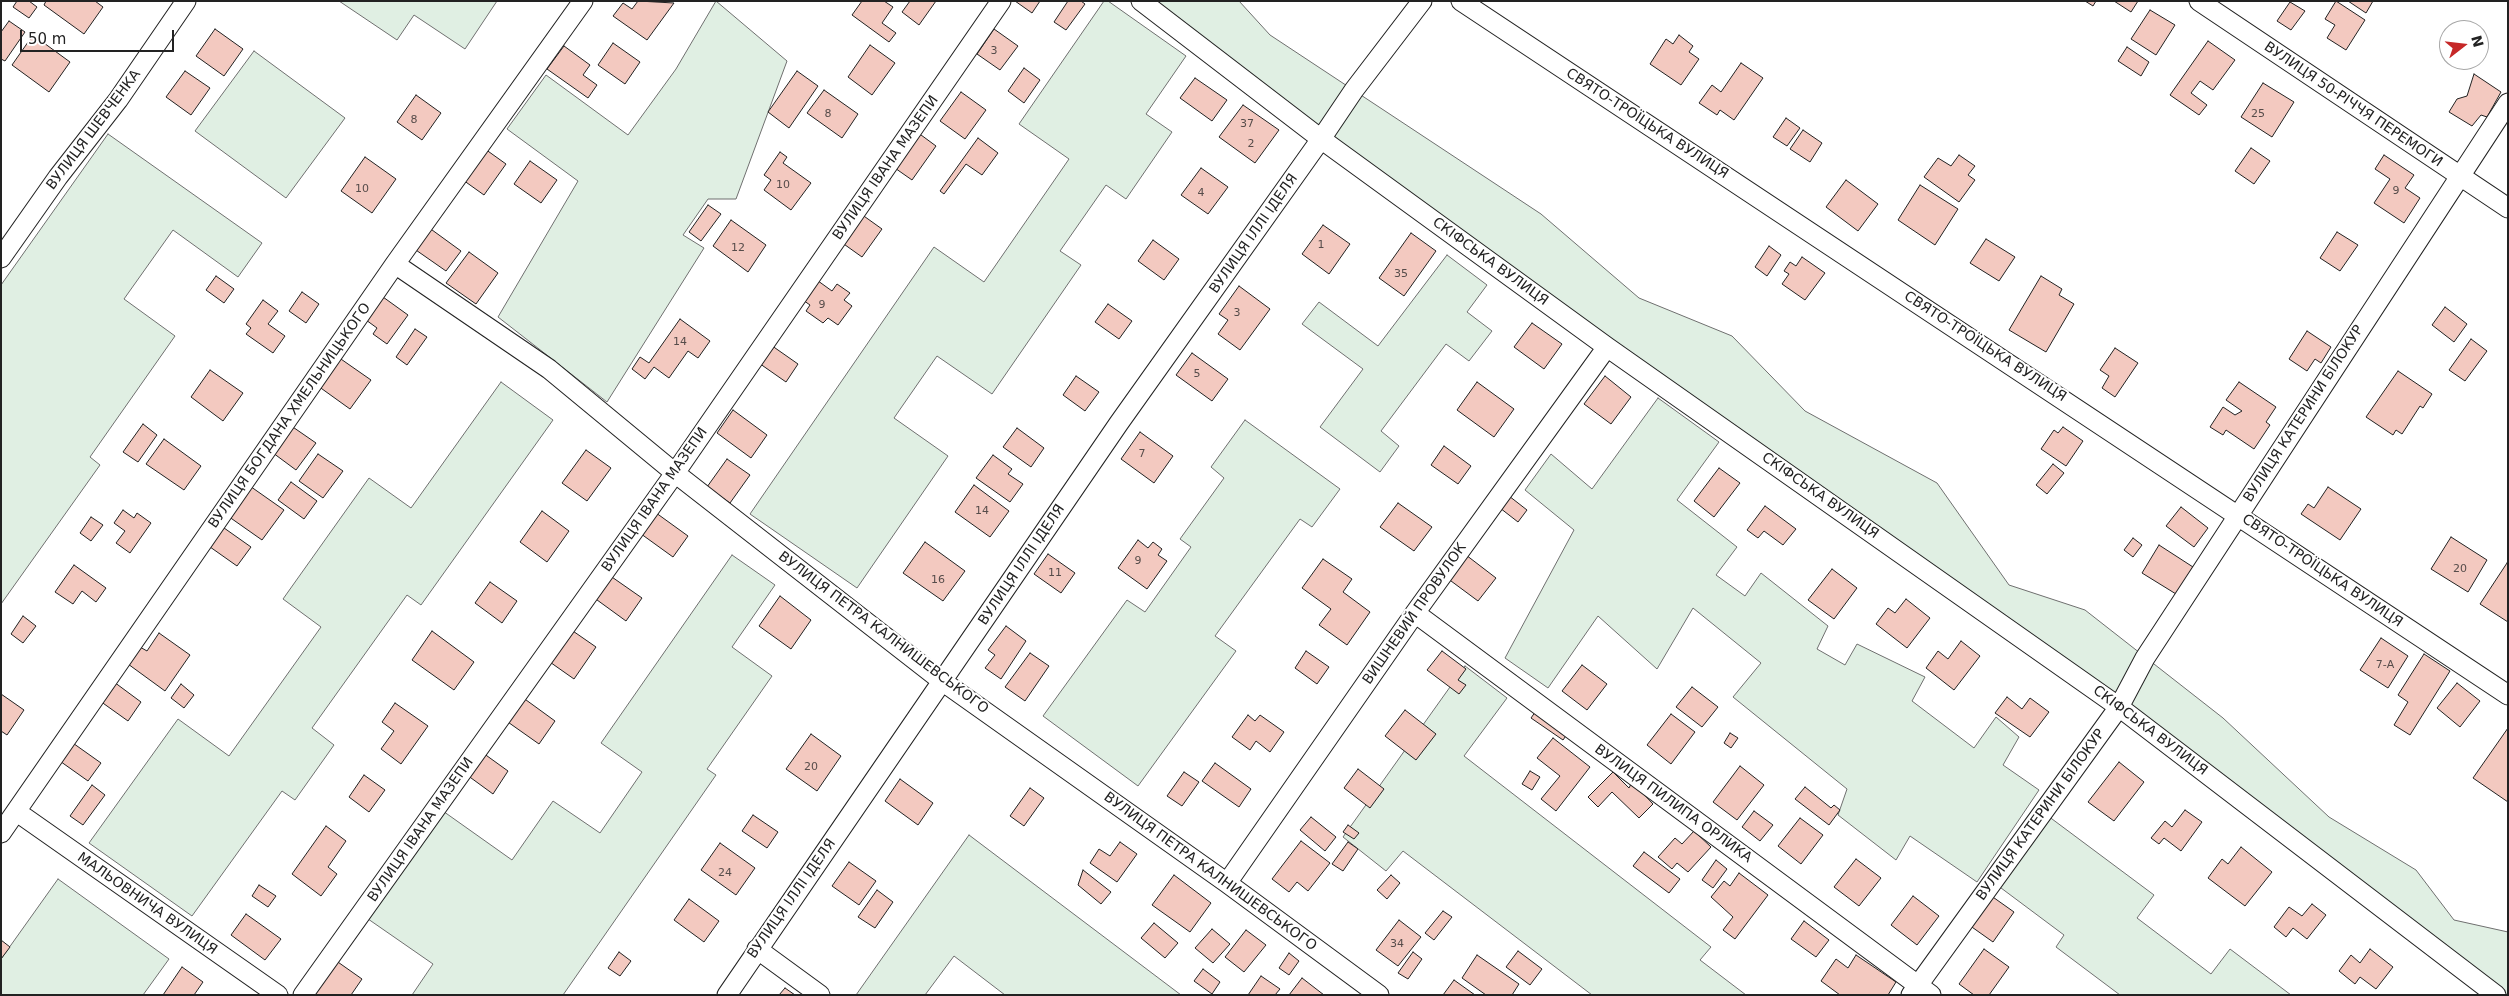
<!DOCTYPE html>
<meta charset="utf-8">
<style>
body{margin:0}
#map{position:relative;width:2509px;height:996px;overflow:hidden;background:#fff;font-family:"DejaVu Sans",sans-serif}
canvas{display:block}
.frame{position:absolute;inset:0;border:2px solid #222;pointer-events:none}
.north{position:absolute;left:2439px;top:20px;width:50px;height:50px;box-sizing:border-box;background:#fff;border:1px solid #a7a7a7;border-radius:50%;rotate:74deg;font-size:14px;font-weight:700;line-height:20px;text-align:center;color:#222}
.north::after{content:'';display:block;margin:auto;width:18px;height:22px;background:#c62828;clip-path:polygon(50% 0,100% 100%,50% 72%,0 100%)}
.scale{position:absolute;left:20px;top:30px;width:154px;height:22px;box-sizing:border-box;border:2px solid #222;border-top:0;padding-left:6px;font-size:15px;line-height:18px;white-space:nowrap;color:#222;-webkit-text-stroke:4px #fff;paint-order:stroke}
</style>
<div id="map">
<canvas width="2509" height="996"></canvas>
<div class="frame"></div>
<div class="north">N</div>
<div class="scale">50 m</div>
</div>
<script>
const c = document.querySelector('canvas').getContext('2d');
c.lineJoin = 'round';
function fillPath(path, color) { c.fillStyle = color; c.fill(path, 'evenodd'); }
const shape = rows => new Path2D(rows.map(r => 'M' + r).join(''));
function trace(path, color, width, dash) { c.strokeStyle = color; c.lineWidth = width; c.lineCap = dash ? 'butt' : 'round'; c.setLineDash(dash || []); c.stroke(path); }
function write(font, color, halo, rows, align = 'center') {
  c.font = font + ' "DejaVu Sans",sans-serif'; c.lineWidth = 4; c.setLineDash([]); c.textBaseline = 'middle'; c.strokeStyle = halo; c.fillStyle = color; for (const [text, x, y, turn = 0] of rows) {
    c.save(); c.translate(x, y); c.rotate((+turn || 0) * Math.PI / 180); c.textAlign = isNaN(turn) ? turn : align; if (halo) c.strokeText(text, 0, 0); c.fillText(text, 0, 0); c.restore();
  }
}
const green = shape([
 [339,1,497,1,465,49,414,15,397,40,339,1],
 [716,1,787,61,736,199,708,199,683,235,704,248,607,402,498,317,578,181,507,129,546,75,628,135,676,69,716,1],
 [1104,1,1108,1,1186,56,1146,114,1172,132,1126,199,1106,185,1060,251,1081,265,992,394,937,356,894,418,948,456,857,588,750,514,934,247,984,282,1069,159,1019,124,1104,1],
 [1141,1,1239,1,1270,35,1541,214,1639,298,1732,336,1805,411,1937,483,2009,585,2085,610,2223,718,2329,817,2416,870,2454,920,2508,932,2508,995,2496,995,1141,1],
 [254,51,345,118,286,198,195,131,254,51],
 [108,134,262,243,238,277,173,230,124,299,175,336,90,457,100,465,1,604,1,285,108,134],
 [1447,255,1487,285,1467,312,1492,331,1469,361,1446,344,1381,431,1399,446,1380,472,1320,427,1363,369,1302,324,1319,302,1378,346,1447,255],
 [501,382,553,420,421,605,407,595,312,728,334,745,295,800,282,791,192,916,89,843,178,719,229,756,321,627,283,599,369,478,411,508,501,382],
 [1658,398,1719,442,1677,500,1737,547,1716,575,1745,596,1761,573,1828,626,1817,649,1845,665,1857,644,1925,677,1912,701,1974,748,1996,717,2019,737,2003,765,2039,790,1977,882,1910,836,1896,860,1838,815,1847,789,1733,697,1761,663,1693,608,1657,669,1598,616,1548,688,1505,658,1574,530,1525,490,1551,454,1592,489,1658,398],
 [1245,420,1340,489,1312,527,1300,519,1215,636,1236,651,1138,786,1043,716,1127,600,1145,612,1191,547,1180,539,1224,478,1211,467,1245,420],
 [732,555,775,585,732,647,772,676,707,769,716,775,563,995,412,995,433,964,358,912,433,804,512,860,553,801,600,833,642,772,601,743,732,555],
 [1465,666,1507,698,1464,756,1711,947,1700,960,1746,995,1592,995,1403,851,1386,871,1343,837,1465,666],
 [2040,810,2154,895,2137,918,2211,974,2230,949,2291,995,2120,995,2056,947,2064,935,1989,879,2040,810],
 [969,835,1181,995,1005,995,954,956,925,995,856,995,969,835],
 [58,879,169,959,143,995,1,995,1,959,58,879]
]);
const building = shape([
 [17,1,29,1,37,7,29,18,13,7,17,1],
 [46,1,95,1,103,7,84,34,44,5,46,1],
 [638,1,674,3,647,40,613,16,623,3,632,9,638,1],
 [862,1,884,1,893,7,882,23,896,33,889,42,852,15,862,1],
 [910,1,936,1,919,25,902,12,910,1],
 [1015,1,1040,1,1032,13,1015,1],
 [1068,1,1081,1,1085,4,1066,30,1054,22,1068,1],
 [2085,1,2096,1,2093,6,2085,1],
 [2114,1,2138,1,2131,12,2114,1],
 [2336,1,2365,20,2346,50,2327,38,2335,25,2325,19,2336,1],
 [2348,1,2373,1,2366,13,2348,1],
 [2290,2,2305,11,2291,30,2277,21,2290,2],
 [2150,10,2175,25,2156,55,2131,39,2150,10],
 [9,21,25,32,5,61,1,59,1,32,9,21],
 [215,29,243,49,224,76,196,56,215,29],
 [994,29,1018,46,1000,70,977,54,994,29],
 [33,35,70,62,49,92,12,65,33,35],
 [1679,35,1693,46,1689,52,1699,59,1681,85,1650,64,1666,39,1673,44,1679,35],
 [2208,41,2235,60,2213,90,2200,81,2191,93,2207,105,2199,115,2170,95,2208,41],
 [613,43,640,62,625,84,598,65,613,43],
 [870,45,895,63,872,95,848,77,870,45],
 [564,46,590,65,583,75,597,85,588,98,547,69,564,46],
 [2127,47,2149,62,2141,76,2118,61,2127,47],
 [1741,63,1763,78,1734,120,1720,110,1717,115,1699,103,1712,85,1721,92,1741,63],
 [1024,68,1040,80,1024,103,1008,91,1024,68],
 [185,71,210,88,191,115,166,97,185,71],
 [797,71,818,86,789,128,768,112,797,71],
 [2474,74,2501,92,2487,117,2481,115,2472,126,2449,112,2457,99,2467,96,2474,74],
 [1195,78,1227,100,1212,121,1180,98,1195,78],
 [2263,83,2294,102,2272,137,2241,117,2263,83],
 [824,90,858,114,842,138,807,113,824,90],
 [961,92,986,110,965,139,940,121,961,92],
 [416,95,441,113,422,140,397,122,416,95],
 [1243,105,1279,130,1255,163,1219,137,1243,105],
 [1786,118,1800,128,1787,146,1773,137,1786,118],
 [1803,130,1822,143,1810,162,1790,149,1803,130],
 [917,132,936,146,912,180,892,166,917,132],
 [978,138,998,153,982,175,966,164,944,194,940,191,978,138],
 [2251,148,2270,161,2254,184,2235,171,2251,148],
 [485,149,506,164,484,195,463,180,485,149],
 [780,152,787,157,783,163,811,183,791,210,764,190,771,180,764,175,780,152],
 [1959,155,1975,166,1968,175,1975,180,1959,202,1924,177,1938,158,1951,166,1959,155],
 [2384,155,2414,175,2405,188,2420,198,2404,223,2374,203,2390,179,2375,169,2384,155],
 [365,157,396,179,372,213,341,191,365,157],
 [530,161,557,180,541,203,514,184,530,161],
 [1201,168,1228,187,1208,214,1181,195,1201,168],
 [1846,180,1878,204,1858,231,1826,207,1846,180],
 [1920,185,1958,209,1935,245,1898,220,1920,185],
 [708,205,721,214,701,241,689,232,708,205],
 [861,214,882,229,862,257,841,242,861,214],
 [731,220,766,245,748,272,713,246,731,220],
 [1323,225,1350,244,1329,274,1302,254,1323,225],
 [428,227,461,251,446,271,413,248,428,227],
 [2337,232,2358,245,2340,271,2320,258,2337,232],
 [1411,233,1436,251,1404,296,1379,278,1411,233],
 [1986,239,2015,257,1999,281,1970,263,1986,239],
 [1153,240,1179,259,1164,280,1138,261,1153,240],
 [1769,246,1781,255,1767,276,1755,267,1769,246],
 [469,252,498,273,476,304,446,283,469,252],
 [1802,257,1825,273,1805,300,1782,284,1789,274,1784,271,1790,262,1796,266,1802,257],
 [216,276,234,289,224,303,206,290,216,276],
 [2041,276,2062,289,2059,295,2074,304,2046,352,2009,330,2041,276],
 [814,278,832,291,837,284,850,293,844,300,852,306,838,325,828,318,823,323,806,311,810,305,800,298,814,278],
 [1239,286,1270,309,1240,350,1218,334,1228,320,1219,314,1239,286],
 [302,292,319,304,306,323,289,311,302,292],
 [383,297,408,315,387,344,373,334,377,328,366,320,383,297],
 [263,300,278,311,268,324,285,336,273,353,246,334,251,328,246,324,263,300],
 [1108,304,1132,321,1119,339,1095,322,1108,304],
 [2445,307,2467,324,2454,342,2432,325,2445,307],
 [680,319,710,341,698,358,688,351,669,378,654,367,645,379,632,369,640,357,649,363,680,319],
 [1532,323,1562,344,1544,369,1514,347,1532,323],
 [415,329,427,337,407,365,396,357,415,329],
 [2307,331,2331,347,2321,363,2315,359,2307,371,2289,359,2307,331],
 [2471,339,2487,351,2465,381,2449,370,2471,339],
 [768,343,798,364,786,382,756,361,768,343],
 [2115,348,2138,363,2115,397,2102,388,2109,376,2100,370,2115,348],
 [1192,353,1228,379,1212,401,1176,375,1192,353],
 [338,357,371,380,350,409,318,386,338,357],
 [210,370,243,393,223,421,191,397,210,370],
 [2398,371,2432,394,2423,408,2420,406,2402,434,2396,430,2393,435,2366,417,2398,371],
 [1076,376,1099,392,1085,411,1063,395,1076,376],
 [1605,376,1631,397,1611,424,1584,404,1605,376],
 [1477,382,1514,409,1494,437,1457,410,1477,382],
 [2239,382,2276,407,2266,422,2270,425,2254,449,2226,430,2223,435,2210,427,2223,407,2235,415,2242,411,2226,400,2239,382],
 [733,410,767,435,751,458,717,433,733,410],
 [287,423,316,443,296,470,269,450,287,423],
 [143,424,157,435,138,462,123,452,143,424],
 [2063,427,2083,441,2066,466,2041,449,2054,430,2058,433,2063,427],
 [1017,428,1044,448,1031,467,1003,447,1017,428],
 [1140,432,1173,456,1154,483,1121,459,1140,432],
 [164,439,201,466,184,490,146,464,164,439],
 [1444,446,1471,466,1458,484,1431,465,1444,446],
 [586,450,611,468,587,501,562,483,586,450],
 [318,454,343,471,323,498,299,481,318,454],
 [993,455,1012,469,1008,474,1023,484,1010,502,976,478,993,455],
 [727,459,750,475,730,503,707,487,727,459],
 [2053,464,2064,473,2047,494,2036,485,2053,464],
 [1719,468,1740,483,1714,517,1694,501,1719,468],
 [291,482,317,501,304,519,278,500,291,482],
 [247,484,284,510,262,540,225,514,247,484],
 [974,485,1009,511,990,537,955,512,974,485],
 [2328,487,2361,509,2340,540,2301,514,2308,504,2314,508,2328,487],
 [1509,496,1527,510,1518,522,1500,508,1509,496],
 [1398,503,1432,527,1414,551,1380,527,1398,503],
 [1765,506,1796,529,1783,545,1764,531,1758,538,1747,530,1765,506],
 [2181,507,2208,528,2194,547,2166,526,2181,507],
 [123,510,134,518,137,513,151,523,130,553,116,543,125,531,114,523,123,510],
 [652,510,688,536,673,557,637,531,652,510],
 [542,511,569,531,547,562,520,542,542,511],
 [91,517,103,525,91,541,80,533,91,517],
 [217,523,251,547,237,566,203,542,217,523],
 [2451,537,2487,560,2468,592,2431,569,2451,537],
 [2133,538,2142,545,2133,557,2124,550,2133,538],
 [1138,540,1148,548,1153,542,1162,549,1158,555,1167,561,1147,589,1118,568,1138,540],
 [925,542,965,571,943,601,903,573,925,542],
 [2159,545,2193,567,2176,594,2142,573,2159,545],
 [1048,554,1075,573,1061,593,1034,574,1048,554],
 [1466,555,1496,578,1478,601,1447,578,1466,555],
 [1323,559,1352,579,1343,592,1370,612,1347,645,1319,625,1331,609,1302,588,1323,559],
 [2507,563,2508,564,2508,622,2480,604,2507,563],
 [74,565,106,588,96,602,82,591,73,604,55,592,74,565],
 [1832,569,1857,588,1834,619,1808,600,1832,569],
 [609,575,642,598,626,621,593,597,609,575],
 [490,582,517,601,502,623,475,603,490,582],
 [780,596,811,620,791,649,759,626,780,596],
 [1906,599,1930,618,1907,648,1876,624,1888,608,1895,613,1906,599],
 [23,616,36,626,23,643,11,634,23,616],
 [1006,626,1026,641,1001,679,985,668,995,655,988,650,1006,626],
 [570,629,596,647,574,679,547,660,570,629],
 [432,631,474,662,454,690,412,660,432,631],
 [159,633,190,655,165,691,128,664,140,647,147,651,159,633],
 [2381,638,2408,656,2388,688,2360,670,2381,638],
 [1961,641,1980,656,1954,690,1926,668,1938,651,1948,659,1961,641],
 [1306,651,1329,667,1317,684,1295,668,1306,651],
 [1442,651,1466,669,1458,680,1466,685,1459,694,1427,670,1442,651],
 [1030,653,1049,666,1025,701,1005,687,1030,653],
 [2424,654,2450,671,2410,735,2394,725,2408,702,2398,695,2424,654],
 [1582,665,1607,684,1587,710,1562,691,1582,665],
 [114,682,141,702,128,721,100,701,114,682],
 [2457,683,2480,701,2460,727,2437,708,2457,683],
 [181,684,194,695,184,708,171,698,181,684],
 [1692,687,1718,707,1702,727,1676,707,1692,687],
 [1,694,24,710,7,735,1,731,1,694],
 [522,697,555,721,539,744,505,720,522,697],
 [2007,697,2022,709,2030,698,2049,712,2030,737,1995,713,2007,697],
 [395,703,428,726,401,764,381,749,394,731,382,722,395,703],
 [1538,708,1570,730,1563,740,1531,718,1538,708],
 [1405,710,1436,734,1416,760,1385,736,1405,710],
 [1671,714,1695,732,1671,764,1647,745,1671,714],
 [1248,715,1255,721,1260,715,1284,732,1270,752,1256,741,1250,750,1232,737,1248,715],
 [2508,728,2508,802,2473,778,2508,728],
 [1730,733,1738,738,1731,748,1724,743,1730,733],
 [811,734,841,756,817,791,786,769,811,734],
 [1553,738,1590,767,1556,811,1541,799,1560,776,1537,758,1553,738],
 [70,741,101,763,88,781,57,759,70,741],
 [483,753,508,771,493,794,467,775,483,753],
 [2119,762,2144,782,2114,821,2088,802,2119,762],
 [1215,763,1251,789,1239,807,1202,781,1215,763],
 [1740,766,1764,785,1737,820,1713,802,1740,766],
 [1358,769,1384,789,1370,808,1344,788,1358,769],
 [1530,771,1540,777,1532,790,1522,784,1530,771],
 [1184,772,1199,782,1182,806,1167,796,1184,772],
 [1613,772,1629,788,1632,782,1653,804,1639,818,1612,792,1598,807,1588,797,1613,772],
 [364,775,385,790,369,812,349,797,364,775],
 [900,779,933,803,918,825,885,801,900,779],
 [92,785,105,795,83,825,70,816,92,785],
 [1805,787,1831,808,1834,805,1840,810,1829,825,1795,799,1805,787],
 [1030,788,1044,798,1024,826,1010,816,1030,788],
 [2185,810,2202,822,2181,851,2164,838,2159,844,2151,838,2165,821,2172,827,2185,810],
 [1754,811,1773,825,1760,841,1742,827,1754,811],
 [753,815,778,832,767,848,742,831,753,815],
 [1311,817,1336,837,1325,851,1300,830,1311,817],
 [1800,818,1823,835,1801,864,1778,846,1800,818],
 [1348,825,1359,833,1354,839,1343,832,1348,825],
 [326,826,346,841,328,867,337,874,321,896,292,874,326,826],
 [1694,831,1711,847,1688,872,1677,863,1672,869,1658,857,1675,838,1682,844,1694,831],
 [1301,841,1330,863,1308,891,1297,882,1289,892,1272,879,1301,841],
 [1120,842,1137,854,1117,882,1090,863,1099,849,1110,856,1120,842],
 [1348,842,1358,849,1343,871,1332,864,1348,842],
 [720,843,755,868,736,895,701,870,720,843],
 [2241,847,2272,872,2245,906,2208,878,2222,859,2228,864,2241,847],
 [1644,852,1680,879,1669,893,1633,866,1644,852],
 [1856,859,1881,878,1859,906,1834,887,1856,859],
 [1716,860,1727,869,1713,888,1702,880,1716,860],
 [849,862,876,881,859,905,832,886,849,862],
 [1083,870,1111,892,1101,904,1078,885,1083,870],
 [1739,873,1768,895,1735,939,1723,930,1733,917,1711,897,1724,881,1730,886,1739,873],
 [1174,875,1211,903,1190,932,1152,905,1174,875],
 [1391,875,1400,883,1387,899,1377,890,1391,875],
 [259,885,276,896,268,907,252,896,259,885],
 [877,890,893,902,875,928,858,917,877,890],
 [1990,895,2014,912,1993,942,1969,925,1990,895],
 [1913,896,1939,916,1917,945,1891,925,1913,896],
 [689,899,719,921,704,942,674,920,689,899],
 [2312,904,2326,915,2307,939,2293,928,2286,937,2274,927,2289,907,2302,916,2312,904],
 [1443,911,1452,917,1434,940,1425,933,1443,911],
 [246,914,281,939,265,960,231,935,246,914],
 [1399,920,1421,937,1398,966,1376,950,1399,920],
 [1804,921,1829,940,1816,957,1791,939,1804,921],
 [1154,923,1178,943,1165,958,1141,938,1154,923],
 [1212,929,1230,944,1213,963,1195,948,1212,929],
 [1246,930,1266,945,1244,972,1225,957,1246,930],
 [1,940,10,947,1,959,1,940],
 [1984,949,2009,967,1989,995,1974,995,1959,984,1984,949],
 [2370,949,2393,967,2376,989,2360,977,2355,984,2339,971,2351,955,2360,963,2370,949],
 [1518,951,1542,969,1530,985,1506,967,1518,951],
 [619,952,631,961,620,976,608,968,619,952],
 [1413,952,1422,959,1408,979,1398,973,1413,952],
 [1289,953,1299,961,1289,975,1279,968,1289,953],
 [1477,955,1519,984,1512,995,1486,995,1462,978,1477,955],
 [1856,955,1896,982,1888,995,1840,995,1821,981,1836,959,1848,968,1856,955],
 [335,960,362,979,351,995,312,995,335,960],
 [182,967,203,982,194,995,163,995,182,967],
 [1203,969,1220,982,1212,994,1194,981,1203,969],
 [1261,976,1280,989,1275,995,1248,995,1261,976],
 [1302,978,1324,995,1289,995,1302,978],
 [1454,980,1475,995,1443,995,1454,980],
 [785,988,795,995,779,995,785,988]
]);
const street = shape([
 [1141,1,1321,139,1607,347,2119,707,2496,995],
 [1461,1,2508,695],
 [2199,1,2508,208],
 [1,258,58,177,118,100,186,1],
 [395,264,549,369,675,473,942,681,1227,883,1379,995],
 [1415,613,1931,995],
 [17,812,278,995],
 [1,833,395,264,583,1],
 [1227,883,1415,613,1607,347],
 [757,949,820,995],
 [303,995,675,473,1001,1],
 [727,995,1119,423,1321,139,1354,90,1422,1],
 [1911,995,2119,707,2145,658,2508,103]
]);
const numberNames = [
 ["3",994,51],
 ["8",828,114],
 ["25",2258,114],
 ["8",414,120],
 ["37",1247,124],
 ["2",1251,144],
 ["10",783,185],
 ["10",362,189],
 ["9",2396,191],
 ["4",1201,193],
 ["1",1321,245],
 ["12",738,248],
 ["35",1401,274],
 ["9",822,305],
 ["3",1237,313],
 ["14",680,342],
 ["5",1197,374],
 ["7",1142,454],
 ["14",982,511],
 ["9",1138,561],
 ["20",2460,569],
 ["11",1055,573],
 ["16",938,580],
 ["7-А",2385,665],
 ["20",811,767],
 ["24",725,873],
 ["34",1397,944]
];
const streetNames = [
 ["ВУЛИЦЯ 50-РІЧЧЯ ПЕРЕМОГИ",2353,105,34],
 ["СВЯТО-ТРОЇЦЬКА ВУЛИЦЯ",1647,124,33],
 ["ВУЛИЦЯ ШЕВЧЕНКА",94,130,-53],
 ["ВУЛИЦЯ ІВАНА МАЗЕПИ",886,168,-55],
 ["ВУЛИЦЯ ІЛЛІ ІДЕЛЯ",1254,234,-55],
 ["СКІФСЬКА ВУЛИЦЯ",1490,262,36],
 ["СВЯТО-ТРОЇЦЬКА ВУЛИЦЯ",1985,347,33],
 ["ВУЛИЦЯ КАТЕРИНИ БІЛОКУР",2304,414,-57],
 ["ВУЛИЦЯ БОГДАНА ХМЕЛЬНИЦЬКОГО",290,416,-55],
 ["СКІФСЬКА ВУЛИЦЯ",1820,496,35],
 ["ВУЛИЦЯ ІВАНА МАЗЕПИ",655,500,-55],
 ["ВУЛИЦЯ ІЛЛІ ІДЕЛЯ",1022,565,-56],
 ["СВЯТО-ТРОЇЦЬКА ВУЛИЦЯ",2322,571,34],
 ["ВИШНЕВИЙ ПРОВУЛОК",1415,614,-55],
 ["ВУЛИЦЯ ПЕТРА КАЛНИШЕВСЬКОГО",883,633,37],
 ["СКІФСЬКА ВУЛИЦЯ",2150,731,37],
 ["ВУЛИЦЯ ПИЛИПА ОРЛИКА",1673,804,36],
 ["ВУЛИЦЯ КАТЕРИНИ БІЛОКУР",2041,815,-54],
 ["ВУЛИЦЯ ІВАНА МАЗЕПИ",421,830,-55],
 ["ВУЛИЦЯ ПЕТРА КАЛНИШЕВСЬКОГО",1210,872,36],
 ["ВУЛИЦЯ ІЛЛІ ІДЕЛЯ",792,899,-55],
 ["МАЛЬОВНИЧА ВУЛИЦЯ",147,904,35]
];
fillPath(green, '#e0efe3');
trace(green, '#6f6f6f', 1);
fillPath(building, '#f3c9c0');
trace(building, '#222', 1);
trace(street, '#222', 21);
trace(street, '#fff', 19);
write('11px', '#564c4a', null, numberNames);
write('14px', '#222', '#fff', streetNames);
</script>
